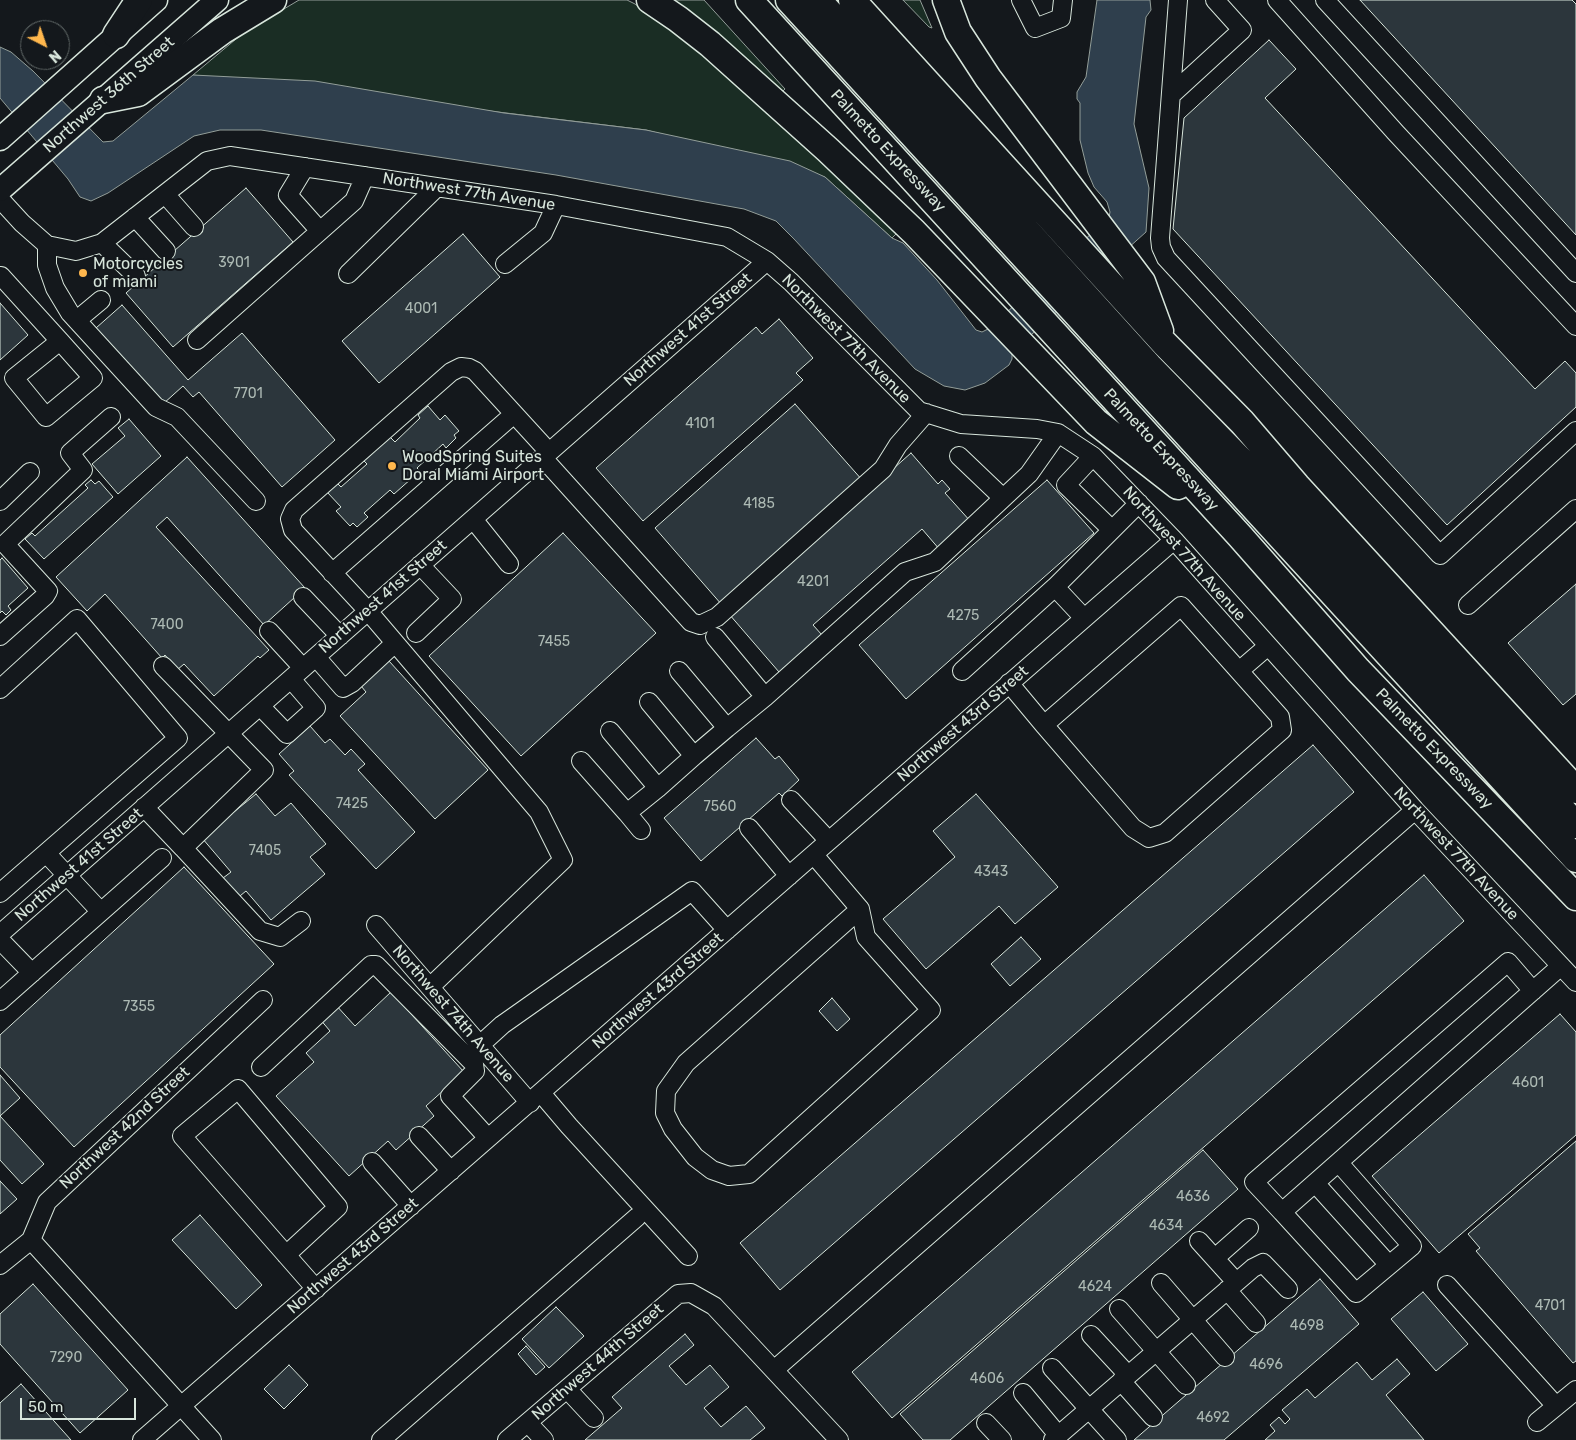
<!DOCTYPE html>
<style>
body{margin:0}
#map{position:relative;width:1576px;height:1440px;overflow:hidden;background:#14181c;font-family:Rubik,sans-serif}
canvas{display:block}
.north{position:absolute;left:20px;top:20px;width:50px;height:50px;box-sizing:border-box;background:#14181c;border:1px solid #626a69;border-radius:50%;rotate:139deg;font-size:14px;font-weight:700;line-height:20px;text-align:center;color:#d8e6dc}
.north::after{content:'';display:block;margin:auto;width:18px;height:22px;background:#ffb74d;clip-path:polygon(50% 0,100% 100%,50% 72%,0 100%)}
.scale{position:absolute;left:20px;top:1398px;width:116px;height:22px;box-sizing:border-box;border:2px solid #d8e6dc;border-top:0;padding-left:6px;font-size:15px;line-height:18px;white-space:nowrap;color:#d8e6dc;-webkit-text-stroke:4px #14181c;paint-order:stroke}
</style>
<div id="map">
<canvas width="1576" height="1440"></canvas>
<div class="north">N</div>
<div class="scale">50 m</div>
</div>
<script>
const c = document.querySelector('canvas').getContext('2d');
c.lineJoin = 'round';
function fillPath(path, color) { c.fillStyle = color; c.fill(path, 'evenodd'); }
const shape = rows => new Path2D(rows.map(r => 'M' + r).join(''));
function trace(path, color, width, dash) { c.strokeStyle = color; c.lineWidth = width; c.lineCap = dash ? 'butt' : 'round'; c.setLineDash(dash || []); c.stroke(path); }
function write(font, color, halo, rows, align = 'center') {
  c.font = font + ' Rubik,sans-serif'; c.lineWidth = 4; c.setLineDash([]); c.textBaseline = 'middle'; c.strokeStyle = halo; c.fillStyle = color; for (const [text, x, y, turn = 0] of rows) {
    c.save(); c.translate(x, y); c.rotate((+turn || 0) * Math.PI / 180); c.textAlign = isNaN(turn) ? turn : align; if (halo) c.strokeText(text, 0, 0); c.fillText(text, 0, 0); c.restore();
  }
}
const green = shape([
 [299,0,627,0,635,4,677,33,773,114,897,233,892,238,825,177,646,130,193,75,242,34,299,0],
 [672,0,704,0,785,89,782,92,672,0],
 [903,0,920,0,932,28,929,27,903,0]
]);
const water = shape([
 [1097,0,1150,0,1151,10,1146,17,1134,124,1149,188,1146,232,1012,352,1012,359,1009,365,985,383,965,390,944,386,915,369,794,239,776,221,744,209,556,175,261,130,220,130,194,136,108,193,91,201,80,197,68,179,0,98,0,47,11,52,33,71,103,142,113,141,193,75,315,81,504,113,646,130,790,161,825,177,892,238,903,243,937,280,976,330,982,332,990,328,1109,217,1110,212,1107,202,1094,187,1088,173,1080,140,1080,103,1077,99,1077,92,1086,77,1097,0]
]);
const building = shape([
 [1360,0,1572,0,1576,4,1576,235,1360,0],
 [1269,40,1296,69,1265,98,1535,389,1565,361,1576,373,1576,407,1447,525,1173,229,1184,118,1269,40],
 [246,188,293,242,173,347,126,293,246,188],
 [463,234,500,277,379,383,342,341,463,234],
 [0,303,28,335,0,360,0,303],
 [122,305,188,380,242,333,335,440,282,487,199,392,193,397,183,386,163,404,96,328,122,305],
 [779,319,813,358,796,373,803,380,643,521,596,468,756,327,762,334,779,319],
 [795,404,863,481,722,605,655,528,795,404],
 [428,406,440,420,445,415,459,431,454,435,456,438,446,448,443,444,417,468,420,471,394,494,390,490,364,513,368,517,357,527,353,523,350,526,336,511,341,507,327,492,337,483,341,487,367,464,364,461,390,437,395,442,420,418,418,415,428,406],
 [129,419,161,456,118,494,92,464,125,436,118,428,129,419],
 [911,453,938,484,942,480,950,489,945,493,971,522,940,550,922,529,813,625,822,635,779,672,729,614,911,453],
 [187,457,305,588,264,625,167,517,156,527,269,650,260,658,258,656,214,696,184,664,177,670,165,655,162,658,105,594,87,611,56,577,187,457],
 [91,480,95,484,99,481,113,497,44,559,25,539,32,533,35,536,88,488,85,485,91,480],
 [1047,480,1094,533,906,699,859,645,1047,480],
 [563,533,656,633,521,756,429,656,563,533],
 [2,558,28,588,8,606,11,610,6,615,2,611,0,613,0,560,2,558],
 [1576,584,1576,694,1563,705,1508,643,1576,584],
 [389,661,488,770,435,819,340,716,366,692,361,686,389,661],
 [310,726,325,743,330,739,345,755,351,749,365,764,358,770,415,832,376,869,289,775,294,771,279,754,310,726],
 [756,738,775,759,779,756,799,780,782,796,779,793,701,861,664,818,756,738],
 [1313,745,1354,792,780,1290,740,1243,1313,745],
 [256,794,275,816,291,803,326,844,310,857,325,874,271,920,246,891,235,900,219,881,231,872,202,838,256,794],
 [976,794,1058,887,1015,924,999,906,926,969,883,919,955,857,933,831,976,794],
 [184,867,274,964,74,1147,0,1067,0,1035,184,867],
 [1424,875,1464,921,892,1418,852,1372,1424,875],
 [1021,937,1041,959,1010,986,991,964,1021,937],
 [391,992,464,1072,426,1106,434,1116,396,1150,388,1141,349,1176,276,1096,314,1062,306,1053,330,1031,319,1018,335,1004,355,1026,391,992],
 [832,998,850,1019,837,1031,819,1011,832,998],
 [1560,1014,1576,1032,1576,1135,1439,1253,1372,1176,1560,1014],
 [0,1075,20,1098,0,1116,0,1075],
 [0,1116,44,1164,22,1184,0,1160,0,1116],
 [1576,1141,1576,1361,1573,1363,1476,1251,1480,1248,1468,1234,1576,1141],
 [1203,1150,1238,1189,950,1440,923,1440,900,1414,1203,1150],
 [0,1181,17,1199,0,1214,0,1181],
 [200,1215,262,1285,236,1309,172,1240,200,1215],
 [1320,1279,1359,1324,1224,1440,1134,1440,1320,1279],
 [33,1284,128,1390,80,1433,0,1344,0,1314,33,1284],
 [1423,1292,1468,1344,1436,1371,1391,1319,1423,1292],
 [556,1307,584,1336,549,1368,522,1339,556,1307],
 [685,1334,694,1345,669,1366,686,1385,710,1365,729,1387,704,1408,721,1427,746,1406,765,1428,750,1440,585,1440,622,1408,612,1397,685,1334],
 [526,1346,545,1367,536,1375,518,1354,526,1346],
 [1397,1359,1410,1374,1386,1395,1424,1440,1265,1440,1275,1431,1270,1425,1279,1417,1285,1424,1290,1419,1282,1410,1307,1389,1315,1398,1357,1362,1372,1380,1397,1359],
 [289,1365,308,1385,284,1409,264,1389,289,1365],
 [21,1384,71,1440,0,1440,0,1403,21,1384]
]);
const minor = shape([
 [1021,0,1035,28,1061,18,1063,0],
 [1178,0,1160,238,1161,247,1166,258,1440,555,1576,431],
 [1277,0,1396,133,1576,326],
 [1325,0,1576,273],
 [1171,95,1242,30,1215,0],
 [305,167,288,195,320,231],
 [165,194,194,227],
 [0,199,22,223,47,245,76,251,102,243,207,161,230,156,556,205,727,237,767,261,791,282,919,411,961,424,1037,429,1058,433,1093,456,1174,540,1415,810,1576,982],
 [135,217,166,251],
 [102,243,136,276],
 [47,245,47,265,55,288,70,313,156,407,177,417,256,501],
 [505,264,543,233,556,205],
 [348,274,437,187],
 [0,276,1,276,60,341,93,378,46,417,14,378,60,341],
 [77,320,101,300],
 [197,340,354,201,365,176],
 [959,456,1003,498],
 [1093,456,1066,485,1111,529],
 [543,458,691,622,700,625,717,617,883,469,898,445,926,413],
 [0,501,30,472],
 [473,519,509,564],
 [332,573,514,414],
 [1055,587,1139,503],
 [303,597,340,636],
 [1468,605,1576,509],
 [269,631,303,668],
 [416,633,452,599,420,565],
 [0,636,45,596,48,591,5,544,83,470,70,453,111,417],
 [715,637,765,697,905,572,935,562,1029,474,1058,433],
 [316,657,343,688,352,683,395,643],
 [679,671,727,728,765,697],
 [962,671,1055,587,1084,618],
 [1239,671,1268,646],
 [1009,683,1044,725,1133,828,1149,838,1165,833,1282,730,1280,717,1181,606,1044,725],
 [0,689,77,619,178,738,0,893],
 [649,702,694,756,727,728],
 [260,706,287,734,316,708,291,679],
 [610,731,658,788,694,756],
 [581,761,627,813,658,788],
 [791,800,829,841],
 [144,807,183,848,264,770,163,666],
 [627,813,641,830],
 [749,828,789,876],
 [183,848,260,931,280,937,301,921],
 [46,853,101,912],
 [814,855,860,909,866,937,931,1010,749,1174,729,1176,712,1170,695,1157,673,1129,665,1113,666,1091,686,1063,860,909],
 [376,925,530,1103],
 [0,934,767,261],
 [0,940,32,973],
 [430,987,563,860,539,812,368,611,293,530,290,519,294,510,451,372,461,367,469,368,475,371,549,452],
 [1533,991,1508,962,1254,1182,1282,1212,1561,966],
 [0,1001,162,858],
 [480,1045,502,1025,692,891,727,930],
 [261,1067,371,965,376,965,474,1064,475,1071,450,1096,488,1138],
 [541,1093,569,1126,688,1256],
 [419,1136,451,1171],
 [372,1162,411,1206],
 [1315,1183,1389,1265],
 [1282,1212,1356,1293,1412,1246,1339,1163],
 [31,1240,212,1440],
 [1199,1241,1236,1282],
 [286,1255,338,1207,238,1089,182,1136,316,1289],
 [1215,1258,1249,1228],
 [0,1265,31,1240,47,1202,263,1000],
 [1161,1283,1225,1357],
 [1447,1285,1556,1406],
 [1227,1290,1256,1323],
 [1119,1309,1186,1385],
 [1091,1335,1128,1375],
 [1052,1368,1117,1440],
 [774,1370,1415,810],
 [1121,1381,1153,1417],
 [567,1389,594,1418],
 [1023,1393,1058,1435],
 [1537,1422,1576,1390],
 [528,1423,544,1440],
 [986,1423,1002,1440],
 [142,1440,1174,540],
 [381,1440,637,1217],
 [507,1440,678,1294,691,1293,714,1306,839,1440],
 [1053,1440,1253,1268,1263,1263,1288,1289]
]);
const major = shape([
 [0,139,156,0],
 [0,190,217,0]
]);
const highway = shape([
 [650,0,678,19,710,44,828,150,914,232,1096,422,1178,486],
 [749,0,1239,535,1358,670,1576,897],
 [789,0,1576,859],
 [818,0,1149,366,1255,475,1576,825],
 [852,0,1164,343,1242,422,1297,486,1576,790],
 [946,0,958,32,988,78,1142,282,1160,331],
 [116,35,139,0],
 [103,100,138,93,222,31,273,0]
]);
const markers = [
 [83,273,5,"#ffb74d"],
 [392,466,5,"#ffb74d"]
];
const numberNames = [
 ["3901",234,263],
 ["4001",421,309],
 ["7701",248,394],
 ["4101",700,424],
 ["4185",759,504],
 ["4201",813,582],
 ["4275",963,616],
 ["7400",167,625],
 ["7455",554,642],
 ["7425",352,804],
 ["7560",720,807],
 ["7405",265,851],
 ["4343",991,872],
 ["7355",139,1007],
 ["4601",1528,1083],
 ["4636",1193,1197],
 ["4634",1166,1226],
 ["4624",1095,1287],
 ["4701",1550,1306],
 ["4698",1307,1326],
 ["7290",66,1358],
 ["4696",1266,1365],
 ["4606",987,1379],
 ["4692",1213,1418]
];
const streetNames = [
 ["Northwest 36th Street",109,95,-41],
 ["Palmetto Expressway",888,151,47],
 ["Northwest 77th Avenue",469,192,9],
 ["Northwest 41st Street",688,330,-41],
 ["Northwest 77th Avenue",846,339,45],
 ["Palmetto Expressway",1161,450,47],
 ["Northwest 77th Avenue",1184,554,48],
 ["Northwest 41st Street",383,597,-41],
 ["Northwest 43rd Street",963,724,-41],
 ["Palmetto Expressway",1434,749,46],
 ["Northwest 77th Avenue",1456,854,47],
 ["Northwest 41st Street",79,865,-41],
 ["Northwest 43rd Street",658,991,-41],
 ["Northwest 74th Avenue",453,1014,49],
 ["Northwest 42nd Street",125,1128,-43],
 ["Northwest 43rd Street",353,1256,-41],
 ["Northwest 44th Street",598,1362,-41]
];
const poiNames = [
 ["Motorcycles",93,264],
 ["of miami",93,282],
 ["WoodSpring Suites",402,457],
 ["Doral Miami Airport",402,475]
];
fillPath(green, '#1a2d24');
trace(green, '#939e99', 1);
fillPath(water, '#2f3f4d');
trace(water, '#939e99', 1);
fillPath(building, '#2c363c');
trace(building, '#d8e6dc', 1);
trace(minor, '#d8e6dc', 20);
trace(major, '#d8e6dc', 25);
trace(highway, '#d8e6dc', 29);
trace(minor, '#14181c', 18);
trace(major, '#14181c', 22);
trace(highway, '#14181c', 26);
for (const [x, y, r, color] of markers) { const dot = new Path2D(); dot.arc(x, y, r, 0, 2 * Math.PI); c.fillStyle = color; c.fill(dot); trace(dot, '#14181c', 2); }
write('14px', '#adbab4', null, numberNames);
write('16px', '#d8e6dc', '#14181c', streetNames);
write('16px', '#d8e6dc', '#14181c', poiNames, 'left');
</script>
